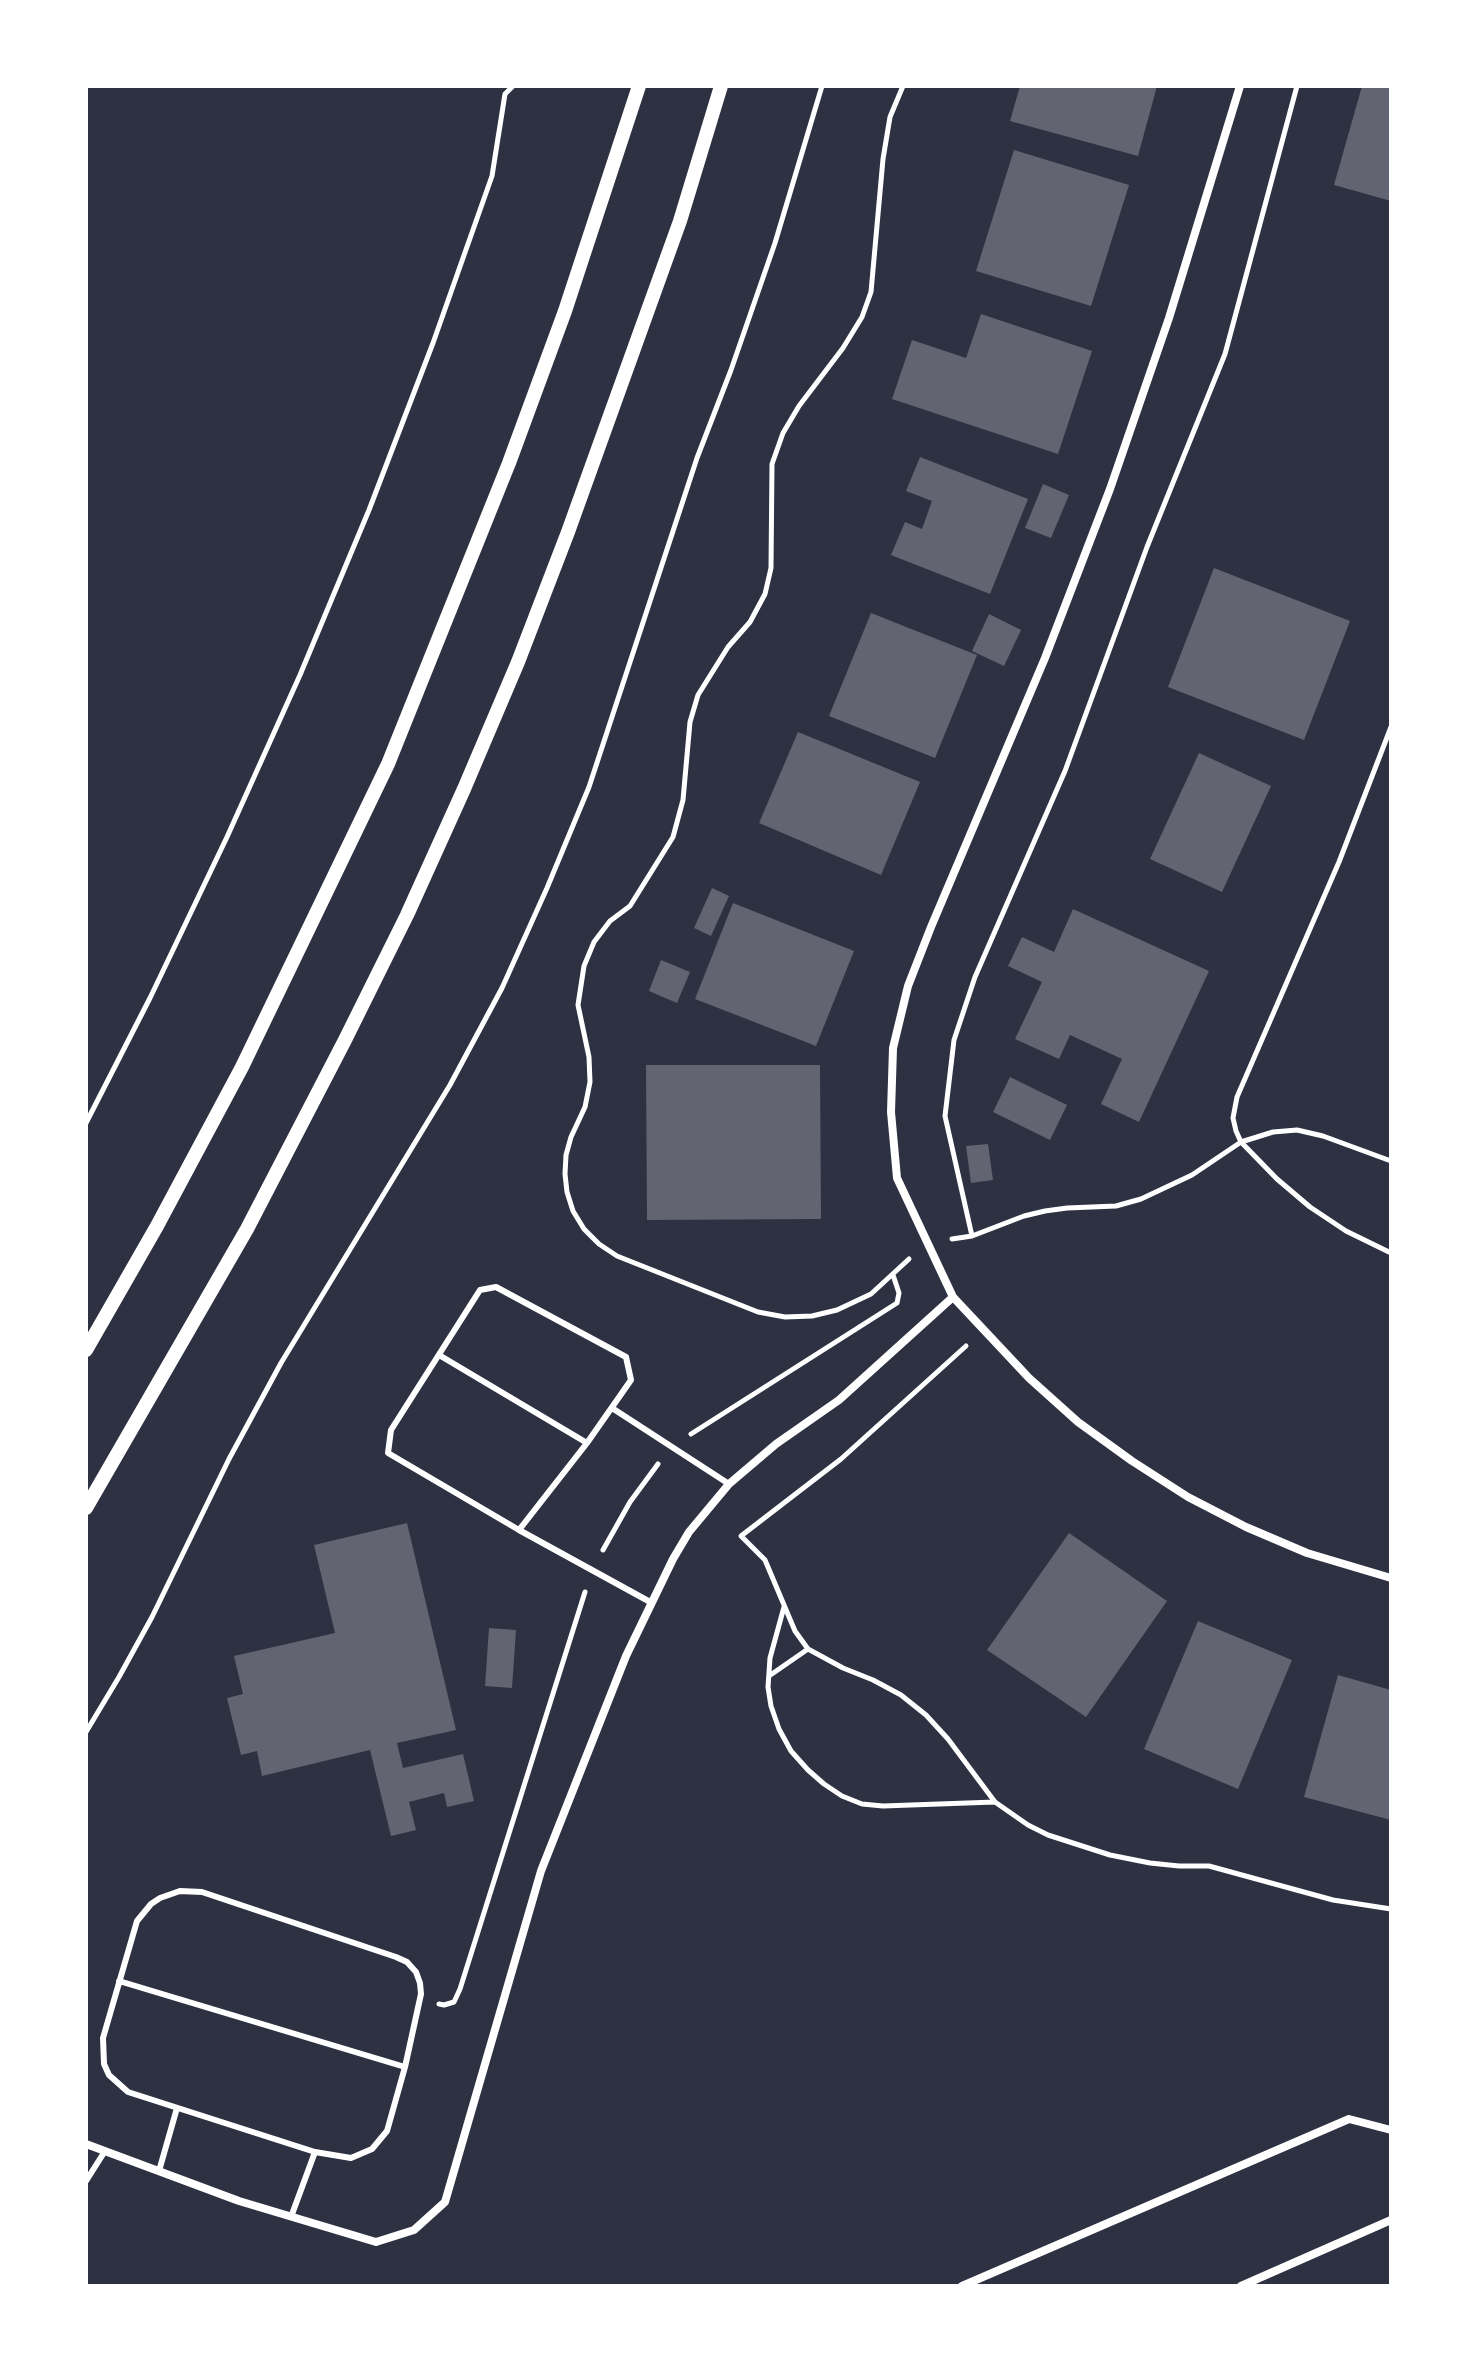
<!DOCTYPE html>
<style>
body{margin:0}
#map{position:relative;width:1477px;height:2372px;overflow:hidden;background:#2d3142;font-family:Lato,sans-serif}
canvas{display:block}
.frame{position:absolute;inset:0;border:88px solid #fff;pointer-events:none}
</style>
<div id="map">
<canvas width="1477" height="2372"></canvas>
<div class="frame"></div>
</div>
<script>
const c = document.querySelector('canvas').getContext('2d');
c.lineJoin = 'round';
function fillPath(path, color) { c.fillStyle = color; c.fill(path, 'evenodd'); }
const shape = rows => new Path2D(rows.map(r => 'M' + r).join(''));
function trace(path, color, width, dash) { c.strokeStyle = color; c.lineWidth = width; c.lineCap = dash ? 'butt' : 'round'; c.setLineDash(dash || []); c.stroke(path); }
const building = shape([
 [1020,86,1157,86,1138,156,1010,121],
 [1362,86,1391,86,1391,201,1334,185],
 [1014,150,1129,185,1091,306,976,271],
 [981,314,1092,351,1058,454,892,399,912,340,966,358],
 [920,457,1028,499,990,594,891,555,905,522,922,529,932,501,906,491],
 [1043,484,1069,495,1051,538,1025,528],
 [1214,568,1350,621,1304,740,1168,687],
 [871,613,977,655,935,758,829,716],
 [989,614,1021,630,1004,666,972,651],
 [798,732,920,782,881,875,759,823],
 [1199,753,1271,786,1222,892,1150,859],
 [712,888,729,896,711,936,694,928],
 [733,903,854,951,816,1046,695,999],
 [1073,909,1209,971,1139,1122,1101,1104,1122,1059,1070,1035,1059,1059,1015,1039,1042,982,1008,966,1022,937,1054,952],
 [661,960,690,972,677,1003,649,991],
 [646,1065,820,1065,821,1219,647,1220],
 [1010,1077,1067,1105,1050,1140,993,1112],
 [988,1144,993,1180,971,1183,966,1146],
 [407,1523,456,1730,397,1743,403,1768,463,1754,474,1801,447,1807,444,1793,409,1802,416,1830,391,1836,370,1750,262,1776,257,1751,241,1755,227,1698,243,1694,234,1656,335,1633,314,1545],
 [1069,1533,1167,1601,1086,1717,987,1650],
 [1198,1621,1292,1660,1238,1789,1144,1749],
 [489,1628,516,1630,512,1688,485,1686],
 [1338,1675,1391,1690,1391,1820,1304,1797]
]);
const path = shape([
 [903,86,890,117,883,159,871,292,862,317,843,348,799,406,783,433,772,464,771,568,765,594,750,622,728,647,698,695,690,722,683,800,673,837,630,906,610,921,594,942,584,966,578,1005,589,1057,590,1082,585,1107,571,1137,566,1155,565,1174,567,1192,573,1211,584,1229,599,1244,617,1256,758,1312,785,1317,812,1316,837,1310,871,1294,909,1259],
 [1391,727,1339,862,1237,1097,1233,1118,1236,1131,1241,1142,1277,1179,1310,1207,1346,1231,1391,1253],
 [86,1123,150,998,227,837,300,675,369,510,433,343,492,176,505,94,513,86],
 [972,1236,945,1116,954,1040,975,977,1065,771,1147,547,1225,354,1297,86],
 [952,1239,972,1236,1024,1216,1045,1211,1067,1208,1116,1206,1141,1199,1192,1175,1241,1142,1273,1132,1297,1130,1323,1136,1391,1161],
 [966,1346,841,1459,741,1536,765,1560,795,1631,808,1649,843,1668,873,1680,901,1695,926,1715,948,1739,995,1802,1028,1825,1048,1835,1110,1855,1150,1863,1179,1866,1209,1866,1333,1900,1391,1909],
 [691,1434,897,1303,899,1293,893,1275],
 [603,1550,630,1502,658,1464],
 [784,1607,770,1658,768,1687,771,1706,779,1729,791,1751,808,1770,824,1784,842,1796,862,1804,883,1806,995,1802],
 [769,1676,808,1649],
 [86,1732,119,1677,152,1617,229,1459,281,1363,450,1085,502,988,547,888,589,787,697,458,731,370,775,243,822,86],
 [439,2004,444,2005,454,2002,460,1989,585,1592]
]);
const service = shape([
 [439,1355,587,1443,519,1530],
 [612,1408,729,1484],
 [587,1443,631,1380,626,1357,496,1287,480,1290,391,1430,388,1453,519,1530,652,1603],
 [180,1891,202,1892,396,1957,407,1962,416,1972,420,1983,421,1994,405,2067,387,2131,372,2149,351,2158,315,2152,128,2092,109,2075,104,2064,103,2038,137,1921,151,1904,160,1898,180,1891],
 [119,1981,405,2067],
 [159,2171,177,2108],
 [86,2181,105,2151],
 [291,2217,315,2152]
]);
const minor = shape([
 [1240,86,1169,318,1110,489,1045,658,931,927,908,986,893,1048,891,1112,897,1178,953,1297,1029,1378,1078,1422,1132,1461,1188,1497,1246,1527,1307,1553,1391,1578],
 [86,2144,239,2201,376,2242,414,2230,445,2202,541,1871,626,1656,673,1559,689,1532,729,1484,776,1444,839,1400,953,1297],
 [962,2286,1349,2119,1391,2130],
 [1241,2286,1391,2220]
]);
const tertiary = shape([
 [86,1350,157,1226,242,1067,388,764,509,463,565,311,639,86],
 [86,1508,247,1229,345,1040,407,915,464,789,518,662,568,532,680,221,721,86]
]);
fillPath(building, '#626471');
trace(path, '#fff', 5);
trace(service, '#fff', 6);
trace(minor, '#fff', 8);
trace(tertiary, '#fff', 14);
</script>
